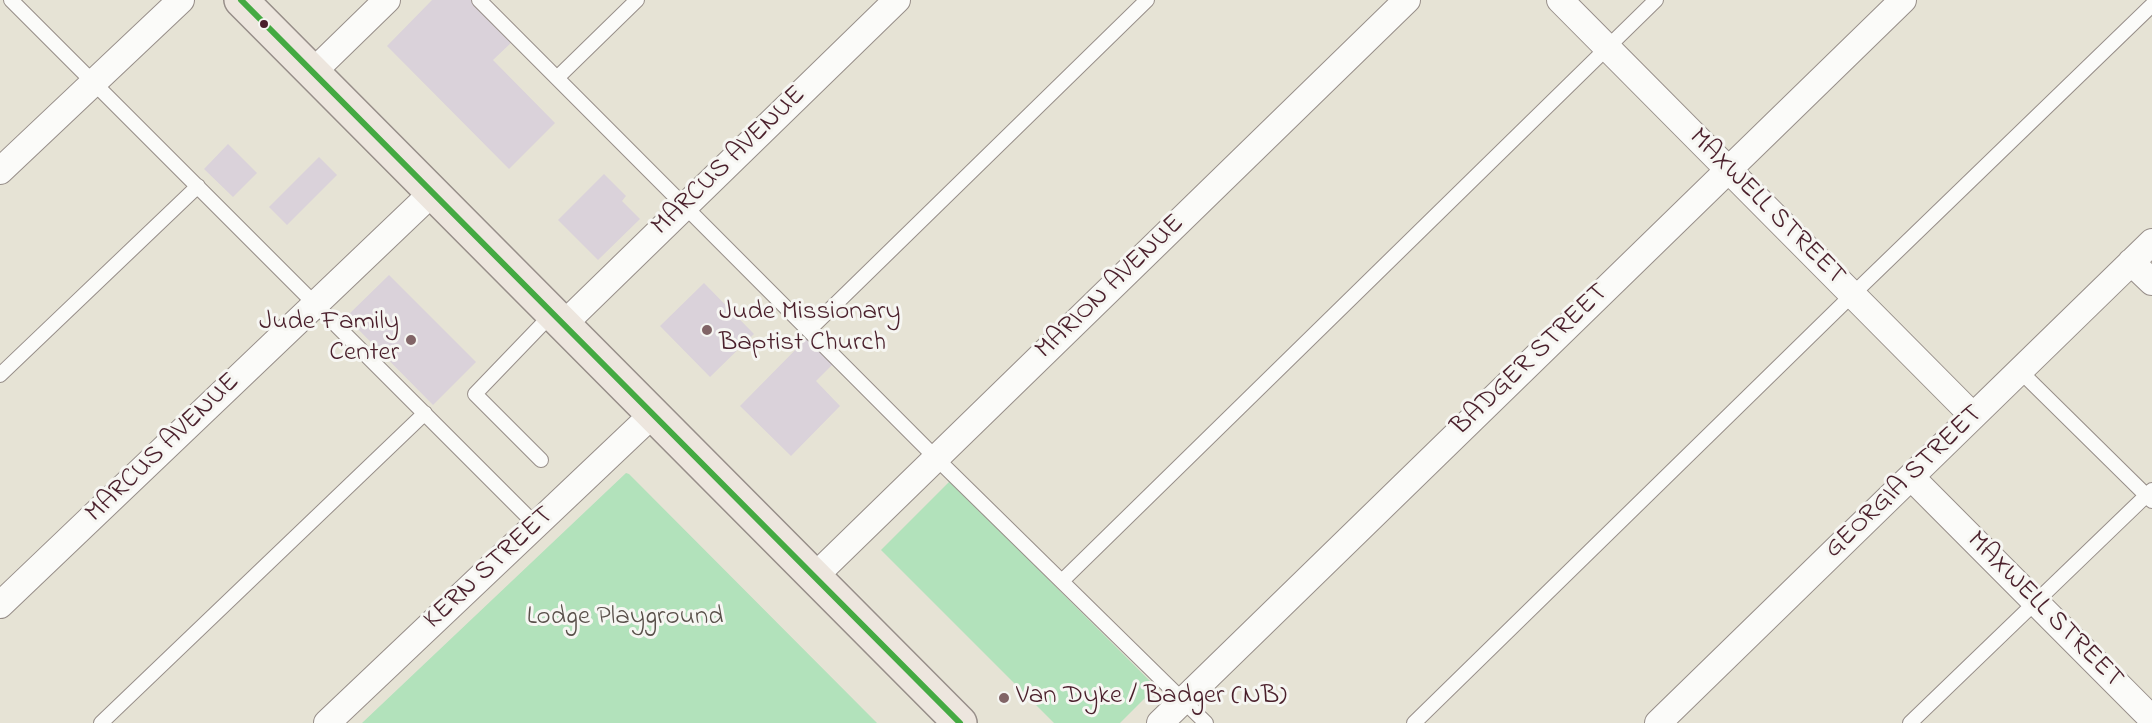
<!DOCTYPE html>
<style>
body{margin:0}
canvas{display:block;background:#e6e3d5}
</style>
<canvas width="2152" height="723"></canvas>
<script>
const c = document.querySelector('canvas').getContext('2d');
c.lineJoin = 'round';
function fillPath(path, color) { c.fillStyle = color; c.fill(path, 'evenodd'); }
const shape = rows => new Path2D(rows.map(r => 'M' + r).join(''));
function trace(path, color, width, dash) { c.strokeStyle = color; c.lineWidth = width; c.lineCap = dash ? 'butt' : 'round'; c.setLineDash(dash || []); c.stroke(path); }
function write(font, color, halo, rows, align = 'center') {
  c.font = font + ' "Indie Flower",sans-serif'; c.lineWidth = 6; c.setLineDash([]); c.textBaseline = 'middle'; c.strokeStyle = halo; c.fillStyle = color; for (const [text, x, y, turn = 0] of rows) {
    c.save(); c.translate(x, y); c.rotate((+turn || 0) * Math.PI / 180); c.textAlign = isNaN(turn) ? turn : align; if (halo) c.strokeText(text, 0, 0); c.fillText(text, 0, 0); c.restore();
  }
}
const green = shape([
 [626,473,629,474,877,723,362,723],
 [950,481,1156,687,1120,723,1054,723,881,550]
]);
const building = shape([
 [432,0,473,0,514,40,493,60,555,123,509,169,387,46],
 [228,144,257,173,233,197,204,169],
 [319,157,337,175,287,225,269,207],
 [604,174,626,196,622,201,640,219,598,260,558,220],
 [389,275,476,362,433,405,346,317],
 [704,283,754,334,710,377,660,326],
 [807,338,833,364,816,381,840,406,791,456,740,406]
]);
const service = shape([
 [11,0,536,525],
 [479,0,936,458,1206,723],
 [557,78,637,0],
 [809,330,1147,0],
 [2020,371,2152,501],
 [0,375,198,186],
 [541,460,475,394,553,313],
 [1062,581,1656,0],
 [101,723,425,413],
 [1414,723,1852,295,2152,5],
 [1910,723,2152,490]
]);
const minor = shape([
 [1560,0,1973,416],
 [313,72,387,0],
 [0,171,181,0],
 [2131,262,2152,282],
 [564,324,897,0],
 [1911,477,2152,719],
 [814,577,1407,0],
 [0,605,432,193],
 [327,723,653,414],
 [1160,723,1903,0],
 [1658,723,2152,242]
]);
const primary = shape([
 [241,0,960,723]
]);
const bus1 = shape([
 [241,0,960,723]
]);
const markers = [
 [264,24,5,"#4a1f2b"],
 [707,330,6,"#816466"],
 [411,340,6,"#816466"],
 [1004,698,6,"#816466"]
];
const streetNames = [
 ["MARCUS AVENUE",730,162,-44],
 ["MAXWELL STREET",1766,208,45],
 ["MARION AVENUE",1111,288,-44],
 ["BADGER STREET",1531,361,-44],
 ["MARCUS AVENUE",164,449,-44],
 ["GEORGIA STREET",1905,483,-44],
 ["KERN STREET",490,569,-43],
 ["MAXWELL STREET",2044,611,45]
];
const poiNames = [
 ["Jude Missionary",719,314],
 ["Baptist Church",719,345],
 ["Jude Family",399,324,"right"],
 ["Center",399,355,"right"],
 ["Van Dyke / Badger (NB)",1016,698]
];
const parkNames = [
 ["Lodge Playground",625,619]
];
fillPath(green, '#b2e2bb');
fillPath(building, '#dad2da');
trace(service, '#978e89', 16);
trace(minor, '#978e89', 28);
trace(primary, '#978e89', 36);
trace(service, '#fbfbf9', 14);
trace(minor, '#fbfbf9', 26);
trace(primary, '#ede6de', 33);
trace(bus1, '#44aa42', 6);
for (const [x, y, r, color] of markers) { const dot = new Path2D(); dot.arc(x, y, r, 0, 2 * Math.PI); c.fillStyle = color; c.fill(dot); trace(dot, '#f6f6f2', 2); }
write('27px', '#4a1f2b', '#f6f6f2', streetNames);
write('27px', '#4a1f2b', '#f6f6f2', poiNames, 'left');
write('27px', '#59504a', '#f6f6f2', parkNames);
</script>
